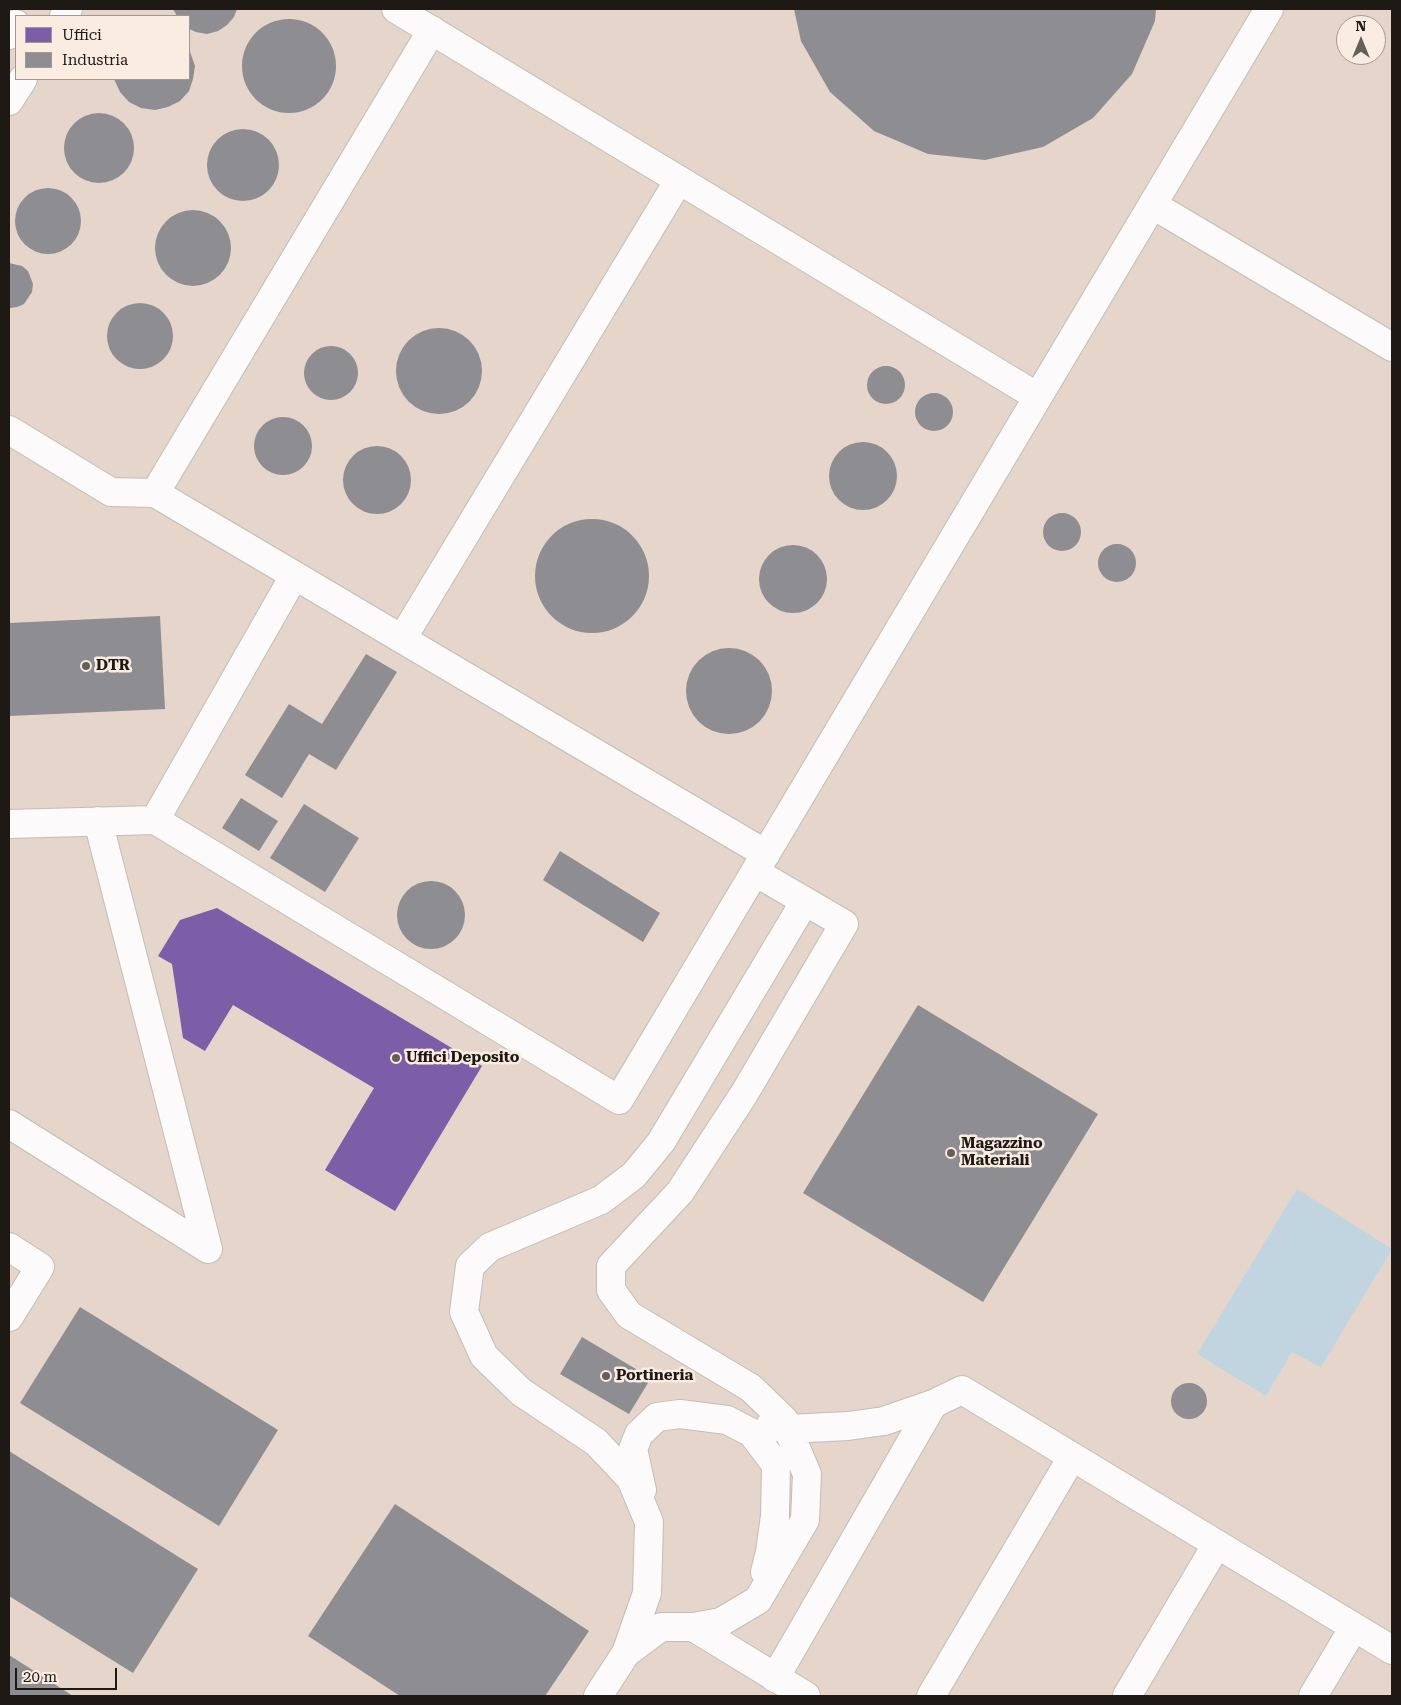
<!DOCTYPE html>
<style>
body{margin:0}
#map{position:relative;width:1401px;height:1705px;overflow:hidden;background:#e8e0db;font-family:"Roboto Serif",serif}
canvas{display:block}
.frame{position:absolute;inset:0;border:10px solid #1e1915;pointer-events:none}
.legend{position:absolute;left:15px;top:15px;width:175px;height:65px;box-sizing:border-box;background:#fbece2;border:1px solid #a39890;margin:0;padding:6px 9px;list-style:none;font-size:15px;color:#1e1915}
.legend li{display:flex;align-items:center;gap:10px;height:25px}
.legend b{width:25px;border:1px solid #a39890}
.north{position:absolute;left:1336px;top:15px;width:50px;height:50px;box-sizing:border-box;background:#fbece2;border:1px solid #a39890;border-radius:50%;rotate:0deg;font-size:14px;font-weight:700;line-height:20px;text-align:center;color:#1e1915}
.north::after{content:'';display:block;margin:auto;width:18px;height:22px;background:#655f5a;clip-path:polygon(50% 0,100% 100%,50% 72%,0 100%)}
.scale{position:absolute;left:15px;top:1668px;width:102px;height:22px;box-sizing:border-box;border:2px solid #1e1915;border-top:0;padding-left:6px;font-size:15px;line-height:18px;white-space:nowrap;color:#1e1915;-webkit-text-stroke:4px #fbece2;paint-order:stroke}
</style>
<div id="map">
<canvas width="1401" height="1705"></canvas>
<div class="frame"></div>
<ul class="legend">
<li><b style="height:14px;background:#7b5ea7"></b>Uffici</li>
<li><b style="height:14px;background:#8d8d92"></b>Industria</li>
</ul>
<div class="north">N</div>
<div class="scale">20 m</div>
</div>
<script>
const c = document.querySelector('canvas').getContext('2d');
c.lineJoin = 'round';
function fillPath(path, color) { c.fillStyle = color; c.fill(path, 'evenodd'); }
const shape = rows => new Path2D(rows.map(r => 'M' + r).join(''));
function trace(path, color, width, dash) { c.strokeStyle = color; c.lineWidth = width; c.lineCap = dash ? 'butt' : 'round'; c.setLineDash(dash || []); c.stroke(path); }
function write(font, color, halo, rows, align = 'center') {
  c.font = font + ' "Roboto Serif",serif'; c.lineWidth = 5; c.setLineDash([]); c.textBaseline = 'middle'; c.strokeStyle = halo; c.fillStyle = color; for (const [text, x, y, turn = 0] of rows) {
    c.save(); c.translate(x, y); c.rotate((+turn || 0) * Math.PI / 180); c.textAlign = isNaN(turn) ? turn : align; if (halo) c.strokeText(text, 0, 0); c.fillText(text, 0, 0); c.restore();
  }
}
const built = shape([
 [9,9,1392,9,1392,1696,9,1696],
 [16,16,189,16,189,79,16,79],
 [1346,25,1376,25,1376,55,1346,55]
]);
const water = shape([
 [1297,1189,1392,1249,1321,1367,1292,1352,1266,1396,1197,1354]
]);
const offices = shape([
 [217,908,482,1066,395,1211,325,1170,374,1088,233,1005,205,1051,183,1038,172,964,158,956,180,920]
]);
const industry = shape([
 [173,9,237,9,234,17,227,25,218,31,207,34,196,32,189,29,189,16,177,16],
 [794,9,1156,9,1155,21,1132,74,1093,118,1043,147,985,160,928,154,874,131,830,92,801,41],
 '242 66a47 47 0 1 1 94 0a47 47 0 1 1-94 0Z',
 [189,49,195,66,193,79,189,91,180,101,168,107,155,110,141,108,129,102,120,92,114,79,189,79],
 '64 148a35 35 0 1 1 70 0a35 35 0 1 1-70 0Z',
 '207 165a36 36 0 1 1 72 0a36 36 0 1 1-72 0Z',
 '15 221a33 33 0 1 1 66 0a33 33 0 1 1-66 0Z',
 '155 248a38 38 0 1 1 76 0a38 38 0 1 1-76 0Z',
 [9,263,22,266,28,271,33,284,32,292,24,304,17,307,10,308,9,308],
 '107 336a33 33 0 1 1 66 0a33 33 0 1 1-66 0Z',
 '396 371a43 43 0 1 1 86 0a43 43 0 1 1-86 0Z',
 '304 373a27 27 0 1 1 54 0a27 27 0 1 1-54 0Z',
 '867 385a19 19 0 1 1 38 0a19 19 0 1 1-38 0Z',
 '915 412a19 19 0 1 1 38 0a19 19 0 1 1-38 0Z',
 '254 446a29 29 0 1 1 58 0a29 29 0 1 1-58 0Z',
 '829 476a34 34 0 1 1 68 0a34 34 0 1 1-68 0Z',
 '343 480a34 34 0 1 1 68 0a34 34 0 1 1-68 0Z',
 '1043 532a19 19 0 1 1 38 0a19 19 0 1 1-38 0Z',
 '535 576a57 57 0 1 1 114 0a57 57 0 1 1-114 0Z',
 '1098 563a19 19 0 1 1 38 0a19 19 0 1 1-38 0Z',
 '759 579a34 34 0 1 1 68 0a34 34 0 1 1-68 0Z',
 [160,616,165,709,9,716,9,623],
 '686 691a43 43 0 1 1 86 0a43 43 0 1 1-86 0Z',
 [366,654,397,672,336,770,309,754,282,798,245,775,289,704,322,724],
 [241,798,278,821,259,851,222,828],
 [304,804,359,838,325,892,270,858],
 [560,851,660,913,643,942,543,880],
 '397 915a34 34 0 1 1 68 0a34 34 0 1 1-68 0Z',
 [918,1005,1098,1114,983,1302,803,1193],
 [80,1307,278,1430,219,1526,20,1403],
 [582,1337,651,1378,629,1414,560,1374],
 '1171 1401a18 18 0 1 1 36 0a18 18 0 1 1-36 0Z',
 [9,1451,198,1569,133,1673,9,1596],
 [395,1504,589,1631,545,1696,400,1696,308,1636],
 [9,1655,73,1696,9,1696]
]);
const minor = shape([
 [396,9,1038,397],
 [64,16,68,9],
 [432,30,155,493,766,854],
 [9,35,16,24],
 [9,101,23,79],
 [1153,205,1392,347],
 [9,430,111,492,155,493],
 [294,576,155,820,619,1100,1269,9],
 [402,639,679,180],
 [9,824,155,820],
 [9,1124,208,1249,98,821],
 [9,1247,40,1267,9,1317],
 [770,1426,788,1429,848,1426,884,1421,933,1404],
 [642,1490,633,1449,639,1434,657,1417,680,1414,727,1420,752,1433,776,1465,775,1516,770,1552,765,1572],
 [693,1627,806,1696],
 [626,1653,661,1627,693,1627,721,1622,758,1600,805,1520,807,1474,784,1420,751,1388,629,1315,611,1290,611,1266,680,1192,744,1094,844,924,755,872],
 [775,1678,933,1404,962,1390,1392,1650],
 [598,1696,626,1653,647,1593,649,1522,631,1479,596,1442,521,1392,484,1356,464,1312,470,1266,490,1247,601,1200,634,1175,661,1142,805,901],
 [931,1696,1072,1457],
 [1127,1696,1217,1544],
 [1313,1696,1354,1627]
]);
const markers = [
 [86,666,5,"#655f5a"],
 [396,1058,5,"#655f5a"],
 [951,1153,5,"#655f5a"],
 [606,1376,5,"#655f5a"]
];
const poiNames = [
 ["DTR",96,666],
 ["Uffici Deposito",406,1058],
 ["Magazzino",961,1144],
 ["Materiali",961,1161],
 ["Portineria",616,1376]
];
fillPath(built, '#e5d5ca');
fillPath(water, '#c1d5e1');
fillPath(offices, '#7b5ea7');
fillPath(industry, '#8d8d92');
trace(minor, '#c3bdb9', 30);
trace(minor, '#fcfafa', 28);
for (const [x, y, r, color] of markers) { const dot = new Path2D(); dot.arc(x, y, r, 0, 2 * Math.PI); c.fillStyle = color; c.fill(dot); trace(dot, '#fbece2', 2); }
write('bold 15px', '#1e1915', '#fbece2', poiNames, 'left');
</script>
